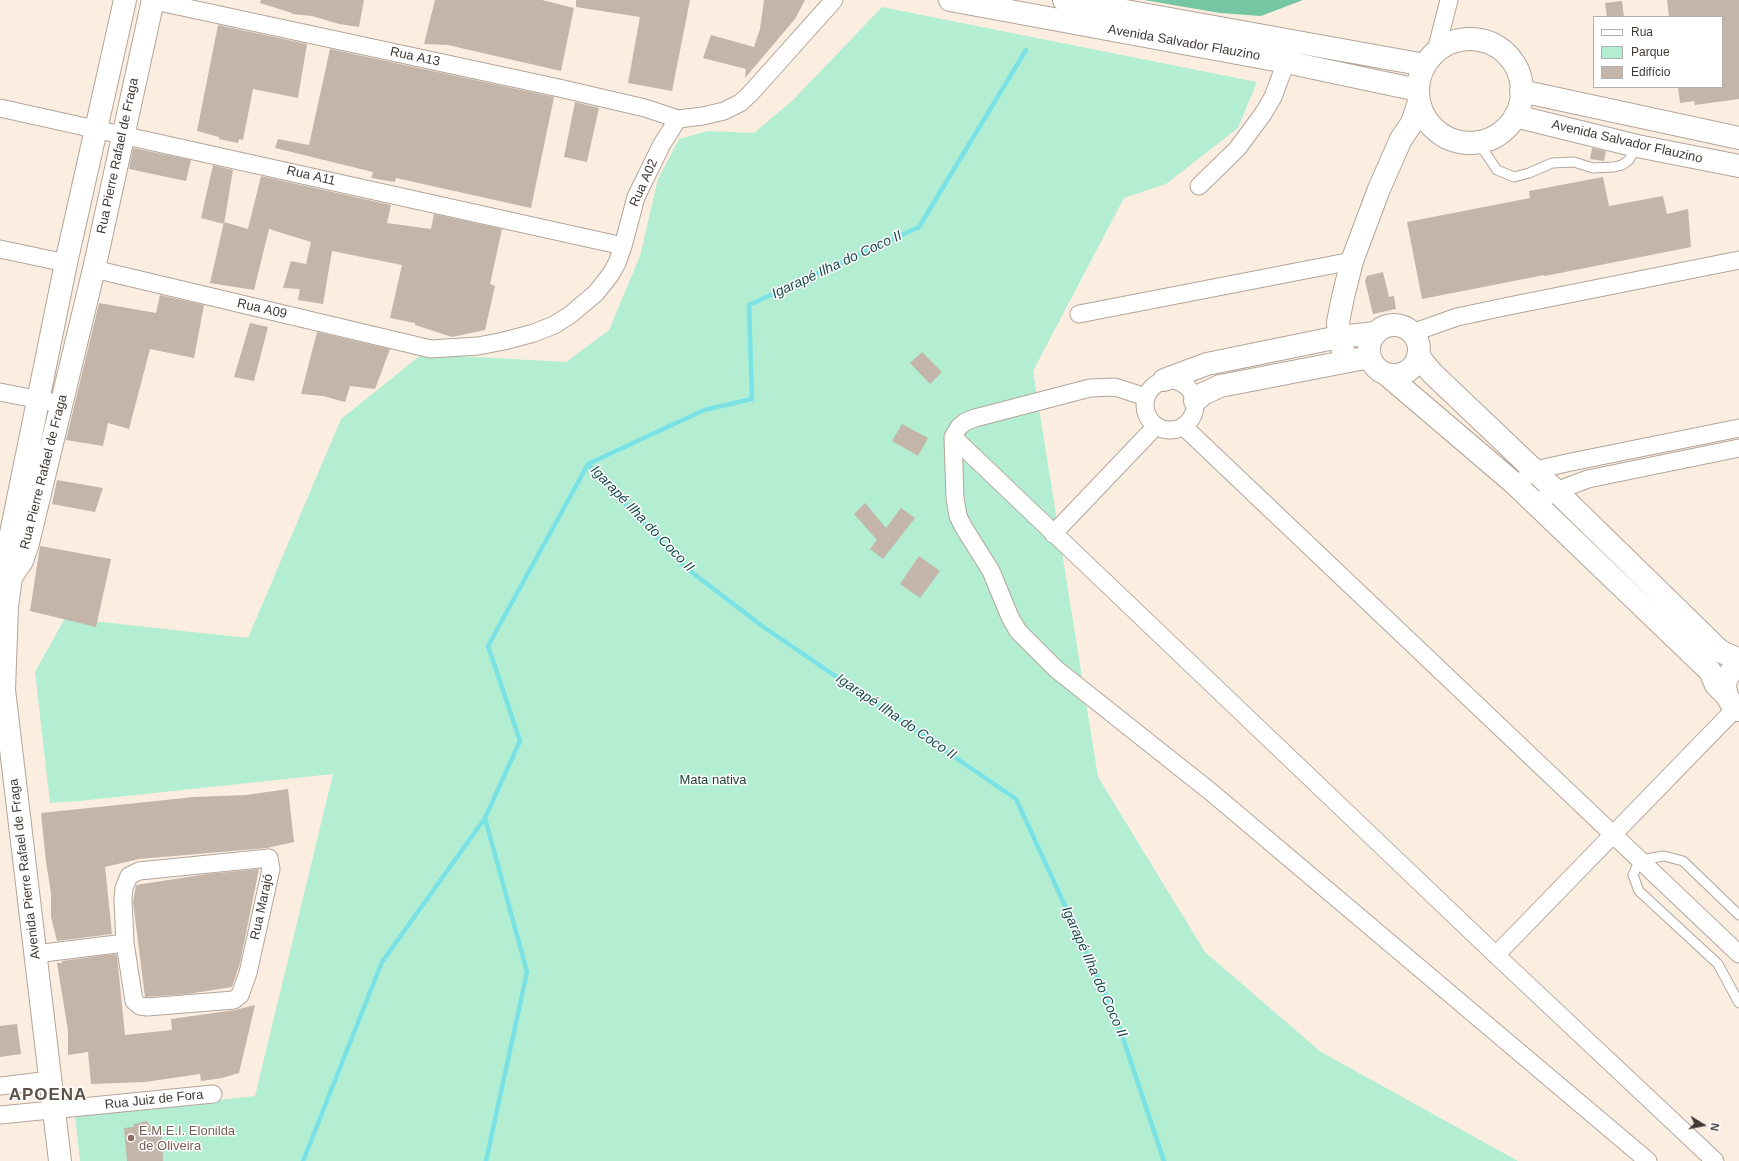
<!DOCTYPE html>
<meta charset="utf-8">
<style>
body{margin:0}
#map{position:relative;width:1739px;height:1161px;overflow:hidden;background:#fcede1;font-family:Helvetica,sans-serif}
canvas{display:block}
.legend{position:absolute;left:1593px;top:16px;width:130px;height:72px;box-sizing:border-box;background:#fff;border:1px solid #b2b0ae;margin:0;padding:5px 7px;list-style:none;font-size:12px;color:#3f3934}
.legend li{display:flex;align-items:center;gap:8px;height:20px}
.legend b{width:20px;border:1px solid #b2b0ae}
.north{position:absolute;left:1683px;top:1105px;width:40px;height:40px;-webkit-text-stroke:3px #fff;paint-order:stroke;rotate:100deg;font-size:11px;font-weight:700;line-height:16px;text-align:center;color:#3f3934}
.north::after{content:'';display:block;margin:auto;width:14px;height:18px;background:#3f3934;clip-path:polygon(50% 0,100% 100%,50% 72%,0 100%)}
</style>
<div id="map">
<canvas width="1739" height="1161"></canvas>
<ul class="legend">
<li><b style="height:5px;background:#fff"></b>Rua</li>
<li><b style="height:11px;background:#b3eed2"></b>Parque</li>
<li><b style="height:11px;background:#c3b5a9"></b>Edifício</li>
</ul>
<div class="north">N</div>
</div>
<script>
const c = document.querySelector('canvas').getContext('2d');
c.lineJoin = 'round';
function fillPath(path, color) { c.fillStyle = color; c.fill(path, 'evenodd'); }
const shape = rows => new Path2D(rows.map(r => 'M' + r).join(''));
function trace(path, color, width, dash) { c.strokeStyle = color; c.lineWidth = width; c.lineCap = dash ? 'butt' : 'round'; c.setLineDash(dash || []); c.stroke(path); }
function write(font, color, halo, rows, align = 'center') {
  c.font = font + ' Helvetica,sans-serif'; c.lineWidth = 3; c.setLineDash([]); c.textBaseline = 'middle'; c.strokeStyle = halo; c.fillStyle = color; for (const [text, x, y, turn = 0] of rows) {
    c.save(); c.translate(x, y); c.rotate((+turn || 0) * Math.PI / 180); c.textAlign = isNaN(turn) ? turn : align; if (halo) c.strokeText(text, 0, 0); c.fillText(text, 0, 0); c.restore();
  }
}
const green = shape([
 [882,7,1257,82,1238,128,1166,184,1124,198,1033,371,1098,777,1205,952,1321,1052,1518,1161,80,1161,75,1116,255,1096,333,774,79,801,50,803,35,672,65,618,248,638,341,419,422,354,566,362,609,330,640,256,658,179,679,139,708,131,754,133,793,100]
]);
const forest = shape([
 [1144,0,1303,0,1261,16,1220,13]
]);
const stream = shape([
 [1026,50,919,227,749,305,752,399,704,410,588,464,685,567,762,626,1016,799,1116,1017,1164,1161],
 [485,818,527,972,486,1161],
 [303,1161,382,962,485,818,520,741,488,646,588,464]
]);
const building = shape([
 [261,0,364,0,359,27,339,24,312,16,292,14,292,13,260,3],
 [435,0,542,0,574,8,561,71,448,45,424,44],
 [576,0,690,0,672,91,628,83,640,17,576,7],
 [764,0,805,0,795,19,745,78,746,69,703,58,711,35,754,47,760,29],
 [1667,0,1739,0,1739,99,1695,105,1694,101,1680,103,1678,87,1722,87,1722,17,1669,17],
 [1622,1,1624,17,1607,17,1605,3],
 [218,25,307,44,298,98,253,89,243,140,239,139,238,143,219,139,219,137,197,131],
 [330,49,554,97,531,208,396,178,395,182,371,178,373,172,275,148,278,139,309,145],
 [575,102,599,108,587,162,564,157],
 [133,148,191,160,186,181,129,169],
 [1592,148,1606,151,1604,161,1590,159],
 [213,165,233,170,224,224,201,218],
 [261,176,391,205,387,223,431,229,434,214,502,229,490,284,495,286,485,330,452,337,415,325,415,323,390,318,402,265,332,251,323,304,298,300,300,289,283,288,291,261,306,264,311,242,269,229,254,290,210,283,224,222,248,229],
 [1603,177,1609,206,1663,196,1667,214,1688,209,1691,247,1545,276,1544,275,1422,299,1407,222,1530,198,1529,191],
 [1383,272,1389,297,1394,296,1396,309,1373,314,1365,281,1367,276],
 [160,295,204,305,194,358,150,349,129,429,108,423,103,446,66,440,99,303,156,313],
 [250,323,268,327,254,381,234,377],
 [317,332,390,349,375,389,350,386,345,402,323,396,301,394],
 [922,352,942,372,930,384,910,363],
 [902,424,928,438,918,456,892,441],
 [57,480,103,488,95,512,52,504],
 [865,503,886,528,901,508,915,518,883,559,870,549,877,540,854,514],
 [40,546,111,559,96,627,30,611],
 [919,556,940,571,920,598,900,584],
 [288,789,294,842,267,848,139,859,105,867,112,934,57,941,51,917,51,893,46,862,41,813,194,797,246,795],
 [259,869,240,963,232,987,188,994,145,997,133,902,136,885,207,874],
 [114,954,117,955,125,1035,172,1030,171,1019,235,1010,255,1005,239,1073,222,1078,201,1081,200,1074,145,1082,91,1084,88,1052,68,1055,68,1031,57,963,62,963,62,961],
 [17,1024,21,1054,0,1057,0,1026],
 [147,1121,150,1126,154,1126,154,1129,162,1130,163,1161,127,1161,124,1128,133,1127,134,1124]
]);
const service = shape([
 [1478,142,1497,170,1514,177,1529,173,1552,163,1574,162,1593,168,1614,167,1622,165,1629,160,1637,146],
 [1739,915,1683,861,1664,856,1640,860,1633,875,1639,891,1718,964,1739,1003]
]);
const minor = shape([
 [150,0,559,88,645,108,678,119,703,116,724,111,740,103,750,94,834,0],
 [1436,51,1449,0],
 [0,108,623,246],
 [1199,186,1237,149,1263,114,1273,97,1286,62],
 [0,249,66,263],
 [94,269,431,349,478,346,504,341,534,333,554,325,570,315,596,293,611,274,617,263,623,246,636,197,662,144,678,119],
 [1079,314,1352,261],
 [1412,333,1457,317,1509,306,1739,260],
 '1145 405a25 25 0 1 1 50 0a25 25 0 1 1-50 0Z',
 [0,392,61,404],
 [1146,397,1115,387,1090,388,975,418,965,422,959,427,953,437,1496,955,1715,1161],
 [1183,426,1739,954],
 [953,437,955,498,958,516,964,528,991,571,1010,617,1018,631,1056,669,1211,792,1648,1161],
 [1527,476,1535,470,1571,462,1739,428],
 [1535,504,1556,491,1588,479,1739,448],
 [1053,534,1156,426],
 [269,858,271,869,248,973,240,995,234,1000,147,1007,140,1006,134,1001,125,943,123,899,124,888,129,876,139,871,269,858],
 [35,954,125,943],
 [1496,955,1735,709],
 [0,1086,50,1080],
 [0,1115,213,1094]
]);
const tertiary = shape([
 [950,0,1286,62,1418,90],
 [1064,0,1425,65],
 '1418 91a52 52 0 1 1 104 0a52 52 0 1 1-104 0Z',
 [1521,91,1739,138],
 [1515,116,1637,146,1739,166],
 '1369 350a25 25 0 1 1 50 0a25 25 0 1 1-50 0Z',
 [1418,356,1432,373,1556,491,1720,651,1739,660],
 [1346,360,1339,337,1338,322,1343,297,1352,261,1379,189,1401,139,1412,123,1419,102],
 [1386,374,1515,484,1710,671,1716,685,1727,696],
 [1164,380,1207,364,1339,337,1376,333],
 [1195,401,1203,394,1220,386,1370,357],
 [11,577,22,561,28,543,94,269,153,0],
 [1739,665,1731,672,1726,679,1725,688,1727,696,1731,703,1735,709,1739,710],
 [60,1161,4,690,7,607,11,577,7,553,66,263,125,0]
]);
const markers = [
 [131,1138,4,"#8d6e63"]
];
const streetNames = [
 ["Avenida Salvador Flauzino",1184,43,10],
 ["Rua A13",415,57,12],
 ["Avenida Salvador Flauzino",1627,142,13],
 ["Rua Pierre Rafael de Fraga",118,156,-78],
 ["Rua A11",311,176,13],
 ["Rua A02",644,183,-66],
 ["Rua A09",262,309,13],
 ["Rua Pierre Rafael de Fraga",44,472,-76],
 ["Avenida Pierre Rafael de Fraga",25,869,-97],
 ["Rua Marajó",262,907,-78],
 ["Rua Juiz de Fora",154,1100,-6]
];
const parkNames = [
 ["Mata nativa",713,780]
];
const educationNames = [
 ["E.M.E.I. Elonilda",139,1131],
 ["de Oliveira",139,1146]
];
const waterNames = [
 ["Igarapé Ilha do Coco II",837,265,-25],
 ["Igarapé Ilha do Coco II",642,519,46],
 ["Igarapé Ilha do Coco II",896,717,34],
 ["Igarapé Ilha do Coco II",1094,972,66]
];
const districtNames = [
 ["APOENA",48,1095]
];
fillPath(green, '#b3eed2');
fillPath(forest, '#74c7a2');
trace(stream, '#7ae2e5', 4.5);
fillPath(building, '#c3b5a9');
trace(service, '#b3a599', 11);
trace(minor, '#b3a599', 19);
trace(tertiary, '#b3a599', 24);
trace(service, '#fff', 9);
trace(minor, '#fff', 17);
trace(tertiary, '#fff', 22);
for (const [x, y, r, color] of markers) { const dot = new Path2D(); dot.arc(x, y, r, 0, 2 * Math.PI); c.fillStyle = color; c.fill(dot); trace(dot, '#fff', 1.5); }
write('13px', '#3f3934', '#fff', streetNames);
write('13px', '#183d2e', '#fff', parkNames);
write('13px', '#785e54', '#fff', educationNames, 'left');
write('italic 14px', '#1a4a4b', '#fff', waterNames);
c.letterSpacing = '1px';
write('bold 17px', '#5e5248', '#fff', districtNames);
c.letterSpacing = '0px';
</script>
